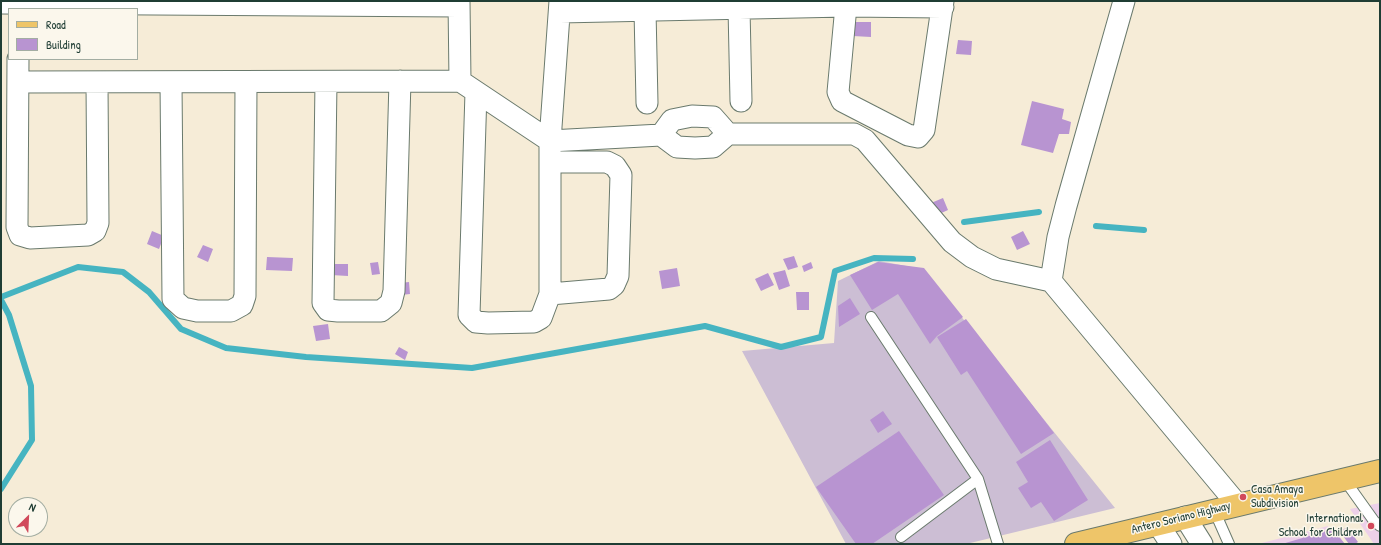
<!DOCTYPE html>
<style>
body{margin:0}
#map{position:relative;width:1381px;height:545px;overflow:hidden;background:#f6ecd7;font-family:"Patrick Hand",sans-serif}
canvas{display:block}
.frame{position:absolute;inset:0;border:2px solid #1f3d34;pointer-events:none}
.legend{position:absolute;left:8px;top:8px;width:130px;height:52px;box-sizing:border-box;background:#fbf7ec;border:1px solid #a3ada2;margin:0;padding:5px 7px;list-style:none;font-size:12px;color:#1f3d34}
.legend li{display:flex;align-items:center;gap:8px;height:20px}
.legend b{width:20px;border:1px solid #a3ada2}
.north{position:absolute;left:8px;top:497px;width:40px;height:40px;box-sizing:border-box;background:#fbf7ec;border:1px solid #a3ada2;border-radius:50%;rotate:24deg;font-size:11px;font-weight:700;line-height:16px;text-align:center;color:#1f3d34}
.north::after{content:'';display:block;margin:auto;width:14px;height:18px;background:#d1495b;clip-path:polygon(50% 0,100% 100%,50% 72%,0 100%)}
</style>
<div id="map">
<canvas width="1381" height="545"></canvas>
<div class="frame"></div>
<ul class="legend">
<li><b style="height:5px;background:#eec569"></b>Road</li>
<li><b style="height:11px;background:#b894d1"></b>Building</li>
</ul>
<div class="north">N</div>
</div>
<script>
const c = document.querySelector('canvas').getContext('2d');
c.lineJoin = 'round';
function fillPath(path, color) { c.fillStyle = color; c.fill(path, 'evenodd'); }
const shape = rows => new Path2D(rows.map(r => 'M' + r).join(''));
function trace(path, color, width, dash) { c.strokeStyle = color; c.lineWidth = width; c.lineCap = dash ? 'butt' : 'round'; c.setLineDash(dash || []); c.stroke(path); }
function write(font, color, halo, rows, align = 'center') {
  c.font = font + ' "Patrick Hand",sans-serif'; c.lineWidth = 3; c.setLineDash([]); c.textBaseline = 'middle'; c.strokeStyle = halo; c.fillStyle = color; for (const [text, x, y, turn = 0] of rows) {
    c.save(); c.translate(x, y); c.rotate((+turn || 0) * Math.PI / 180); c.textAlign = isNaN(turn) ? turn : align; if (halo) c.strokeText(text, 0, 0); c.fillText(text, 0, 0); c.restore();
  }
}
const built = shape([
 [1380,503,1380,544,1374,544,1350,509],
 [1328,526,1334,544,1258,544]
]);
const industrial = shape([
 [879,261,923,269,1115,508,966,544,846,544,742,351,834,343,838,281]
]);
const stream = shape([
 [964,222,1039,212],
 [1096,226,1144,230],
 [1,297,78,267,123,272,149,292,181,329,226,348,306,357,472,368,705,326,781,347,821,337,835,271,874,258,913,259],
 [1,300,9,315,31,386,32,440,1,489]
]);
const building = shape([
 [854,22,871,22,871,37,853,36],
 [958,40,972,41,971,55,956,54],
 [1032,101,1064,109,1062,119,1071,122,1069,134,1059,134,1053,153,1021,145],
 [943,198,948,210,937,215,931,203],
 [152,231,164,236,159,249,147,244],
 [1023,231,1030,244,1017,250,1011,237],
 [203,245,213,249,208,262,197,257],
 [794,256,798,267,788,270,783,259],
 [267,257,293,258,292,271,266,270],
 [378,262,380,274,372,275,370,263],
 [811,262,813,268,804,272,802,266],
 [878,262,924,268,963,317,937,336,930,344,898,294,872,310,850,275],
 [331,264,348,264,348,276,331,275],
 [677,268,680,286,662,289,659,271],
 [785,270,790,286,779,290,773,273],
 [768,273,774,285,761,291,755,279],
 [409,282,410,294,401,295,400,283],
 [796,292,809,292,809,310,797,310],
 [850,298,860,314,839,327,838,306],
 [966,319,1054,433,1021,454,967,371,961,375,937,337],
 [328,324,330,339,316,341,313,326],
 [399,347,408,352,405,360,395,354],
 [883,411,892,424,878,433,870,420],
 [899,431,944,495,872,544,856,544,816,487],
 [1050,440,1088,500,1054,521,1041,502,1031,508,1018,488,1028,482,1016,462],
 [1347,527,1358,542,1355,544,1349,544,1340,532],
 [1333,529,1345,544,1282,544]
]);
const service = shape([
 [871,317,978,479,998,544],
 [1344,479,1374,521,1380,526],
 [1214,510,1229,544],
 [901,537,978,479]
]);
const minor = shape([
 [459,1,460,81,550,141,661,135,672,120,692,116,713,117,728,134,854,134,865,140,952,242,972,257,996,269,1051,281],
 [1124,1,1066,206,1058,237,1051,281,1237,504],
 [1,3,459,6],
 [846,6,838,92,842,101,908,135,918,137,924,130,943,1],
 [739,8,741,101],
 [645,10,647,103],
 [560,12,846,6,943,7],
 [18,59,17,227,20,235,30,238,88,235,95,231,98,223,97,83],
 [18,82,460,81],
 [326,82,323,303,328,310,338,311,381,311,391,303,394,291,400,81],
 [171,83,173,299,183,308,197,311,231,311,242,305,245,296,246,82],
 [476,92,469,315,476,322,488,323,534,322,541,318,550,294,550,141,560,1],
 [661,135,677,147,695,148,713,147,728,134],
 [550,294,609,289,614,285,618,276,621,175,615,166,607,162,550,162],
 [1185,517,1202,544],
 [1158,524,1171,544]
]);
const primary = shape([
 [1076,544,1380,471]
]);
const markers = [
 [1243,497,4,"#d1495b"],
 [1371,526,4,"#d1495b"]
];
const poiNames = [
 ["Casa Amaya",1251,490],
 ["Subdivision",1251,504],
 ["International",1363,519,"right"],
 ["School for Children",1363,533,"right"]
];
const streetNames = [
 ["Antero Soriano Highway",1181,518,-14]
];
fillPath(built, '#edd0e9');
fillPath(industrial, '#ccbed4');
trace(stream, '#46b4c1', 6);
fillPath(building, '#b894d1');
trace(service, '#6a7a6d', 12);
trace(minor, '#6a7a6d', 23);
trace(primary, '#6a7a6d', 24);
trace(service, '#fff', 10);
trace(minor, '#fff', 21);
trace(primary, '#eec569', 22);
for (const [x, y, r, color] of markers) { const dot = new Path2D(); dot.arc(x, y, r, 0, 2 * Math.PI); c.fillStyle = color; c.fill(dot); trace(dot, '#fbf7ec', 1.5); }
write('12px', '#1f3d34', '#fbf7ec', poiNames, 'left');
write('12px', '#1f3d34', '#fbf7ec', streetNames);
</script>
